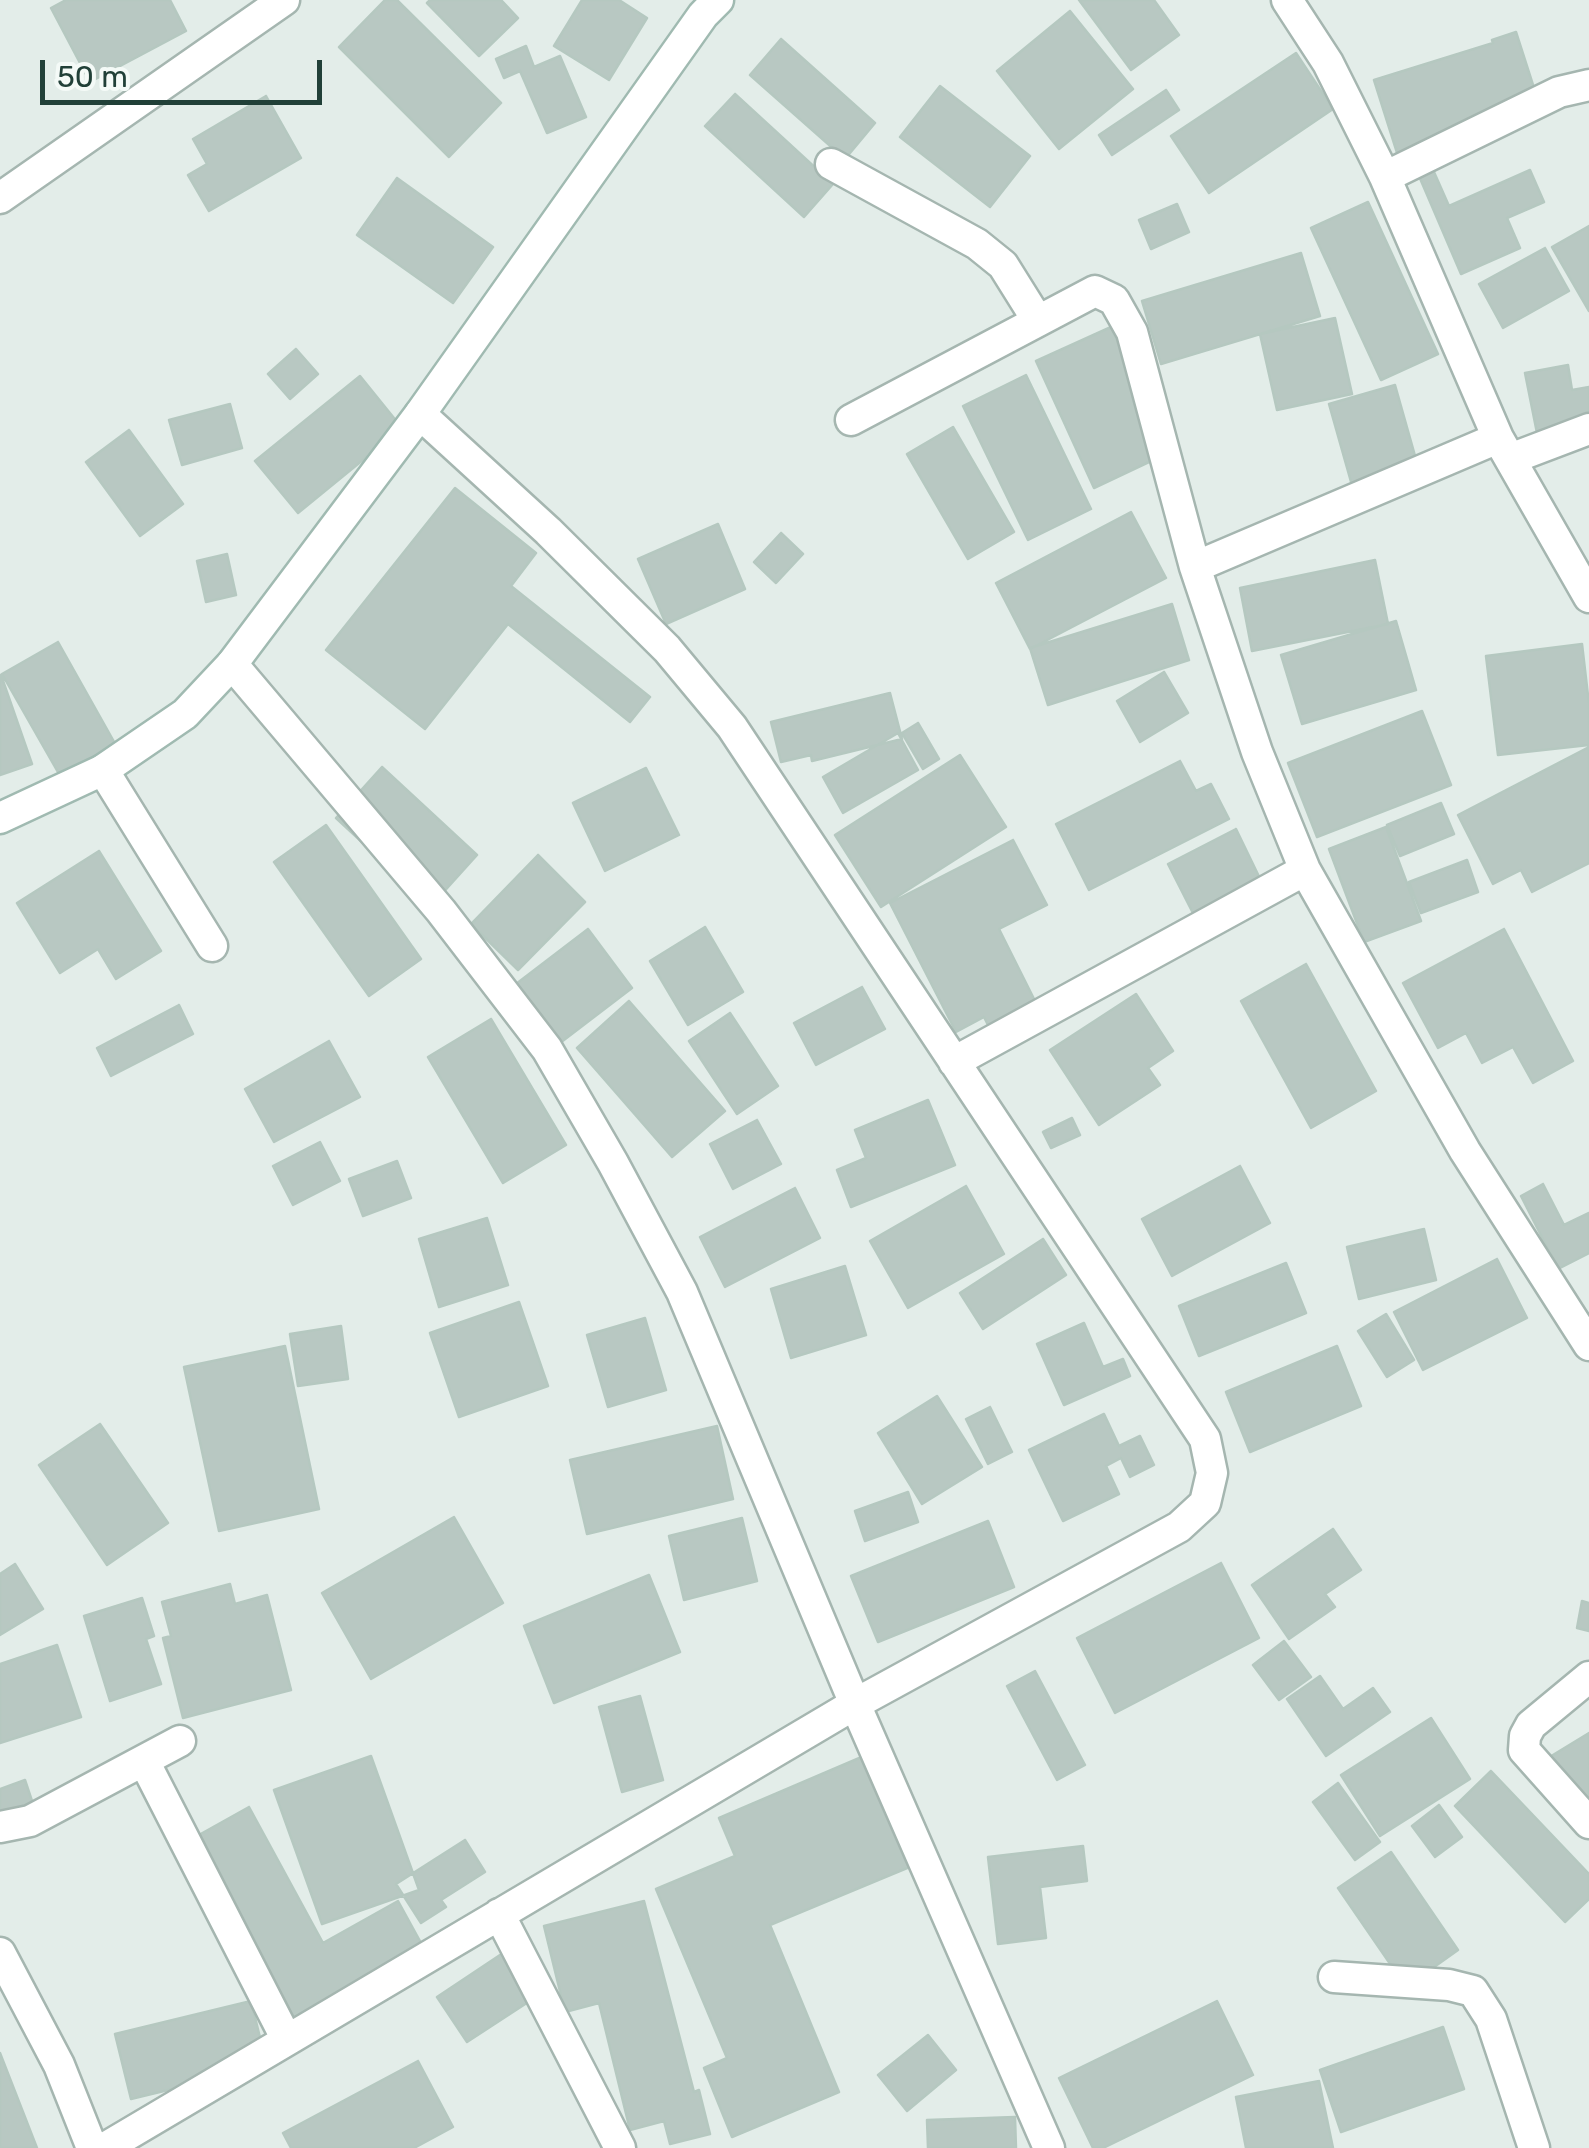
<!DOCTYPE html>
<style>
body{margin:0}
#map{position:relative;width:1589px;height:2148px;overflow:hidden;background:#e3ede9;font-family:Rubik,sans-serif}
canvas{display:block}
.scale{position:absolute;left:40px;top:60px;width:282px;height:45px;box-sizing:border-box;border:5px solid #214038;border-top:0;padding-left:12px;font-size:30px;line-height:35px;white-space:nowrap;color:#214038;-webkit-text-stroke:8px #f4faf7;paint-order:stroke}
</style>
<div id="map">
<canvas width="1589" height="2148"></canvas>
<div class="scale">50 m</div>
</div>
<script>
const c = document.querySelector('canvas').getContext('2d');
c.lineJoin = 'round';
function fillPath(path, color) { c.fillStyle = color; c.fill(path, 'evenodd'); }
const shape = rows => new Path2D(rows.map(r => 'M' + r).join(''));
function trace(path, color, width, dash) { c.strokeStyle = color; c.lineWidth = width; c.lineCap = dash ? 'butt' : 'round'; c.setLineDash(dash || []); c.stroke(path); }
const building = shape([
 [66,0,170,0,186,31,90,82,51,8,66,0],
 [385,0,397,0,501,103,449,157,339,47,385,0],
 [430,0,501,0,518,18,479,56,427,3,430,0],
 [582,0,619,0,647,18,609,80,554,46,582,0],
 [1079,0,1154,0,1179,35,1131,70,1079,0],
 [1070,11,1133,89,1059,149,997,71,1070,11],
 [1516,32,1542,113,1399,159,1374,80,1493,43,1492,40,1516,32],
 [781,39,875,123,845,159,750,75,781,39],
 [526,46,534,67,560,56,586,117,547,133,520,71,504,78,496,59,526,46],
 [1296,53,1333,109,1209,193,1171,136,1296,53],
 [940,86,1030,156,990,207,900,137,940,86],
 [1166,90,1179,110,1112,155,1099,135,1166,90],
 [735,94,833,184,804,217,705,126,735,94],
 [266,96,301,158,209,211,188,175,207,164,193,139,266,96],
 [1430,163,1449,206,1530,170,1544,202,1507,218,1520,248,1461,274,1416,169,1430,163],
 [397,178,493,247,453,303,357,235,397,178],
 [1368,202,1438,354,1381,380,1311,228,1368,202],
 [1177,204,1189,232,1151,249,1139,220,1177,204],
 [1589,226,1589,311,1552,247,1589,226],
 [1545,248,1569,291,1503,328,1479,284,1545,248],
 [1301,253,1320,316,1161,364,1142,301,1301,253],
 [1335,318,1352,394,1277,410,1260,334,1335,318],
 [1111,327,1168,453,1094,488,1036,361,1111,327],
 [296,349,318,374,290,399,268,374,296,349],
 [1568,365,1572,390,1589,387,1589,428,1538,438,1525,373,1568,365],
 [1026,375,1091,509,1028,540,963,406,1026,375],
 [360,376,402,428,298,513,255,461,360,376],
 [1395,385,1421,477,1355,496,1329,404,1395,385],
 [230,404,242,448,182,465,169,420,230,404],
 [953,427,1014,532,968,559,907,454,953,427],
 [129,430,183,504,140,536,86,462,129,430],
 [455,488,536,553,511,586,650,697,630,722,508,624,425,729,326,650,455,488],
 [1131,512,1166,578,1030,649,996,583,1131,512],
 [718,524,745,589,666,624,638,559,718,524],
 [781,533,803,554,776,583,754,562,781,533],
 [227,554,236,595,206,602,197,561,227,554],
 [1375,560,1388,624,1252,651,1240,588,1375,560],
 [1172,604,1189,660,1048,705,1030,648,1172,604],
 [1396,621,1416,690,1302,724,1281,655,1396,621],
 [58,642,122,756,67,788,2,674,58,642],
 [1582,644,1589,704,1589,745,1498,755,1486,656,1582,644],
 [1164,672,1188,713,1140,742,1117,701,1164,672],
 [1,675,32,764,0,775,0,675,1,675],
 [890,693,902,739,812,761,811,755,781,762,771,722,890,693],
 [1422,711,1451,785,1317,837,1288,763,1422,711],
 [918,723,939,759,923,769,902,733,918,723],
 [898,733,918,770,843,813,823,777,898,733],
 [1589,747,1589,863,1532,892,1521,870,1493,884,1458,815,1589,747],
 [960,755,1006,827,881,907,835,835,960,755],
 [1180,761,1196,791,1211,784,1229,819,1089,890,1056,824,1180,761],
 [382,767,477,855,431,906,336,818,382,767],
 [646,768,679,835,605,871,573,803,646,768],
 [1441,803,1454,834,1400,856,1387,825,1441,803],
 [326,825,421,959,369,996,274,862,326,825],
 [1386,827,1421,921,1364,942,1329,849,1386,827],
 [1236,829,1265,889,1198,923,1168,864,1236,829],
 [1013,840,1047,905,999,929,1043,1017,996,1041,984,1017,956,1032,890,903,1013,840],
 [99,851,161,951,116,979,98,949,60,973,17,903,99,851],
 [538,855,585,902,518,970,471,924,538,855],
 [1467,860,1478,892,1421,913,1409,882,1467,860],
 [705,927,743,992,688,1025,650,961,705,927],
 [588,929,632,988,560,1043,516,984,588,929],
 [1504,929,1573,1061,1533,1083,1513,1047,1482,1063,1466,1033,1438,1048,1403,983,1504,929],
 [1306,964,1376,1091,1311,1128,1241,1001,1306,964],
 [862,987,885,1029,816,1065,794,1023,862,987],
 [1136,994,1173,1051,1148,1068,1160,1085,1099,1125,1050,1050,1136,994],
 [629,1001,725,1111,672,1157,577,1048,629,1001],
 [179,1005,193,1034,111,1076,97,1048,179,1005],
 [730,1013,778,1086,737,1114,689,1041,730,1013],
 [491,1019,566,1145,503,1183,428,1057,491,1019],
 [329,1041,360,1097,274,1142,245,1089,329,1041],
 [928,1100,955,1165,851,1207,837,1170,866,1158,855,1130,928,1100],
 [1072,1118,1080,1135,1051,1148,1043,1132,1072,1118],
 [757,1120,781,1164,733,1189,710,1144,757,1120],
 [320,1142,340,1181,293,1205,273,1166,320,1142],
 [397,1161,411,1198,363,1216,349,1179,397,1161],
 [1240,1166,1270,1223,1172,1276,1142,1219,1240,1166],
 [1543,1184,1564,1225,1589,1213,1589,1253,1558,1269,1521,1196,1543,1184],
 [966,1186,1004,1254,908,1308,870,1241,966,1186],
 [795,1188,820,1238,725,1287,700,1237,795,1188],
 [487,1218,508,1285,439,1307,419,1239,487,1218],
 [1424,1229,1436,1280,1359,1299,1347,1247,1424,1229],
 [1043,1239,1066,1275,983,1329,960,1293,1043,1239],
 [1497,1259,1527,1318,1423,1370,1394,1312,1497,1259],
 [1286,1263,1306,1313,1199,1356,1179,1306,1286,1263],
 [845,1266,866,1335,791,1358,771,1289,845,1266],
 [519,1302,548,1386,459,1417,430,1333,519,1302],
 [1386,1314,1414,1360,1387,1377,1358,1331,1386,1314],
 [645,1318,666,1390,608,1407,587,1335,645,1318],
 [1084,1323,1103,1367,1123,1359,1130,1376,1064,1405,1037,1344,1084,1323],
 [341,1326,348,1379,298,1386,290,1334,341,1326],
 [285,1346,319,1509,219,1531,184,1367,285,1346],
 [1337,1346,1361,1406,1250,1452,1226,1392,1337,1346],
 [937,1396,982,1467,922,1504,878,1433,937,1396],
 [990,1407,1012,1452,988,1464,966,1419,990,1407],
 [1104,1414,1119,1446,1140,1436,1154,1465,1130,1477,1121,1458,1106,1466,1119,1494,1063,1521,1029,1450,1104,1414],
 [100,1424,168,1523,107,1565,39,1465,100,1424],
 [717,1426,733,1499,587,1534,570,1460,717,1426],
 [908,1492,918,1522,865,1541,855,1511,908,1492],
 [454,1517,503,1603,371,1679,322,1593,454,1517],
 [742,1518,757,1581,684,1600,669,1536,742,1518],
 [988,1521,1014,1587,878,1642,851,1576,988,1521],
 [1333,1529,1361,1570,1325,1594,1335,1607,1289,1639,1252,1585,1333,1529],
 [1221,1563,1259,1638,1115,1713,1077,1638,1221,1563],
 [15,1564,43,1609,0,1635,0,1574,15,1564],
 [649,1575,680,1652,554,1703,524,1626,649,1575],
 [230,1584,235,1604,267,1595,291,1690,183,1718,163,1638,171,1636,162,1602,230,1584],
 [142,1598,154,1636,146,1639,161,1684,110,1701,84,1616,142,1598],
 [1582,1601,1589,1603,1589,1631,1577,1628,1582,1601],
 [1284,1641,1311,1677,1279,1700,1253,1665,1284,1641],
 [57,1645,81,1717,0,1743,0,1664,57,1645],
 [1035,1671,1085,1765,1057,1780,1007,1686,1035,1671],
 [1320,1676,1343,1709,1373,1688,1390,1712,1326,1756,1287,1699,1320,1676],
 [640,1696,663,1780,622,1792,599,1707,640,1696],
 [1431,1718,1470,1779,1380,1836,1341,1775,1431,1718],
 [1589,1733,1589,1824,1548,1758,1589,1733],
 [878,1750,924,1861,770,1925,839,2092,732,2137,704,2068,727,2058,656,1889,735,1856,719,1818,878,1750],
 [371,1756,419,1890,322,1924,274,1790,371,1756],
 [1491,1771,1589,1874,1589,1899,1565,1922,1455,1806,1491,1771],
 [25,1780,38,1819,0,1832,0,1789,25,1780],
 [1338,1783,1380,1842,1355,1860,1313,1802,1338,1783],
 [1439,1805,1462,1837,1435,1857,1412,1826,1439,1805],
 [249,1807,323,1943,398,1901,432,1963,289,2042,181,1845,249,1807],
 [465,1840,485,1872,441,1900,446,1907,421,1923,396,1884,465,1840],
 [1083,1846,1087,1881,1040,1887,1046,1938,998,1944,988,1857,1083,1846],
 [1391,1852,1458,1950,1406,1987,1338,1888,1391,1852],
 [644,1901,694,2092,699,2090,710,2134,670,2144,664,2121,630,2130,599,2003,565,2012,544,1926,644,1901],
 [509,1949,539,1995,467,2042,437,1997,509,1949],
 [251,2001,267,2066,131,2099,115,2034,251,2001],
 [1217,2001,1253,2075,1103,2148,1093,2148,1059,2078,1217,2001],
 [1443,2027,1464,2089,1341,2132,1320,2070,1443,2027],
 [928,2035,956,2070,907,2111,878,2075,928,2035],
 [0,2053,37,2148,0,2148,0,2053],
 [418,2061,453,2127,414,2148,291,2148,283,2133,418,2061],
 [1319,2081,1333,2148,1246,2148,1236,2097,1319,2081],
 [1015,2117,1016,2148,928,2148,927,2120,1015,2117]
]);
const street = shape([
 [1287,0,1328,63,1385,177,1498,438,1589,597],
 [831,164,977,244,1003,265,1038,321],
 [1385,177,1559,92,1589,85],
 [0,198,284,0],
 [851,420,1095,291,1114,300,1132,332,1195,567,1257,752,1305,870,1465,1151,1589,1345],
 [1510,459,1589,429],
 [1195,567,1498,438],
 [232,664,441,911,547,1049,613,1163,682,1292,855,1704,1049,2148],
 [103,770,212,946],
 [954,1062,1305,870],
 [1589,1677,1531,1725,1525,1736,1524,1750,1589,1823],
 [144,1761,287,2040],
 [0,1827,30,1821,180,1741],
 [499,1914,620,2148],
 [0,1953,59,2065,92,2148],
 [1334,1977,1449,1985,1473,1991,1491,2019,1534,2148],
 [105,2148,855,1704,1179,1527,1205,1503,1212,1473,1205,1439,732,727,667,649,548,531,420,414]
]);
const secondary = shape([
 [0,818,103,770,185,714,232,664,420,414,703,15,718,0]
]);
fillPath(building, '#b8c8c2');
trace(building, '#b5c8c0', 2.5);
trace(street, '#a5b6b0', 35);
trace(secondary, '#a0bab1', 35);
trace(street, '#fff', 30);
trace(secondary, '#fff', 30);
</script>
